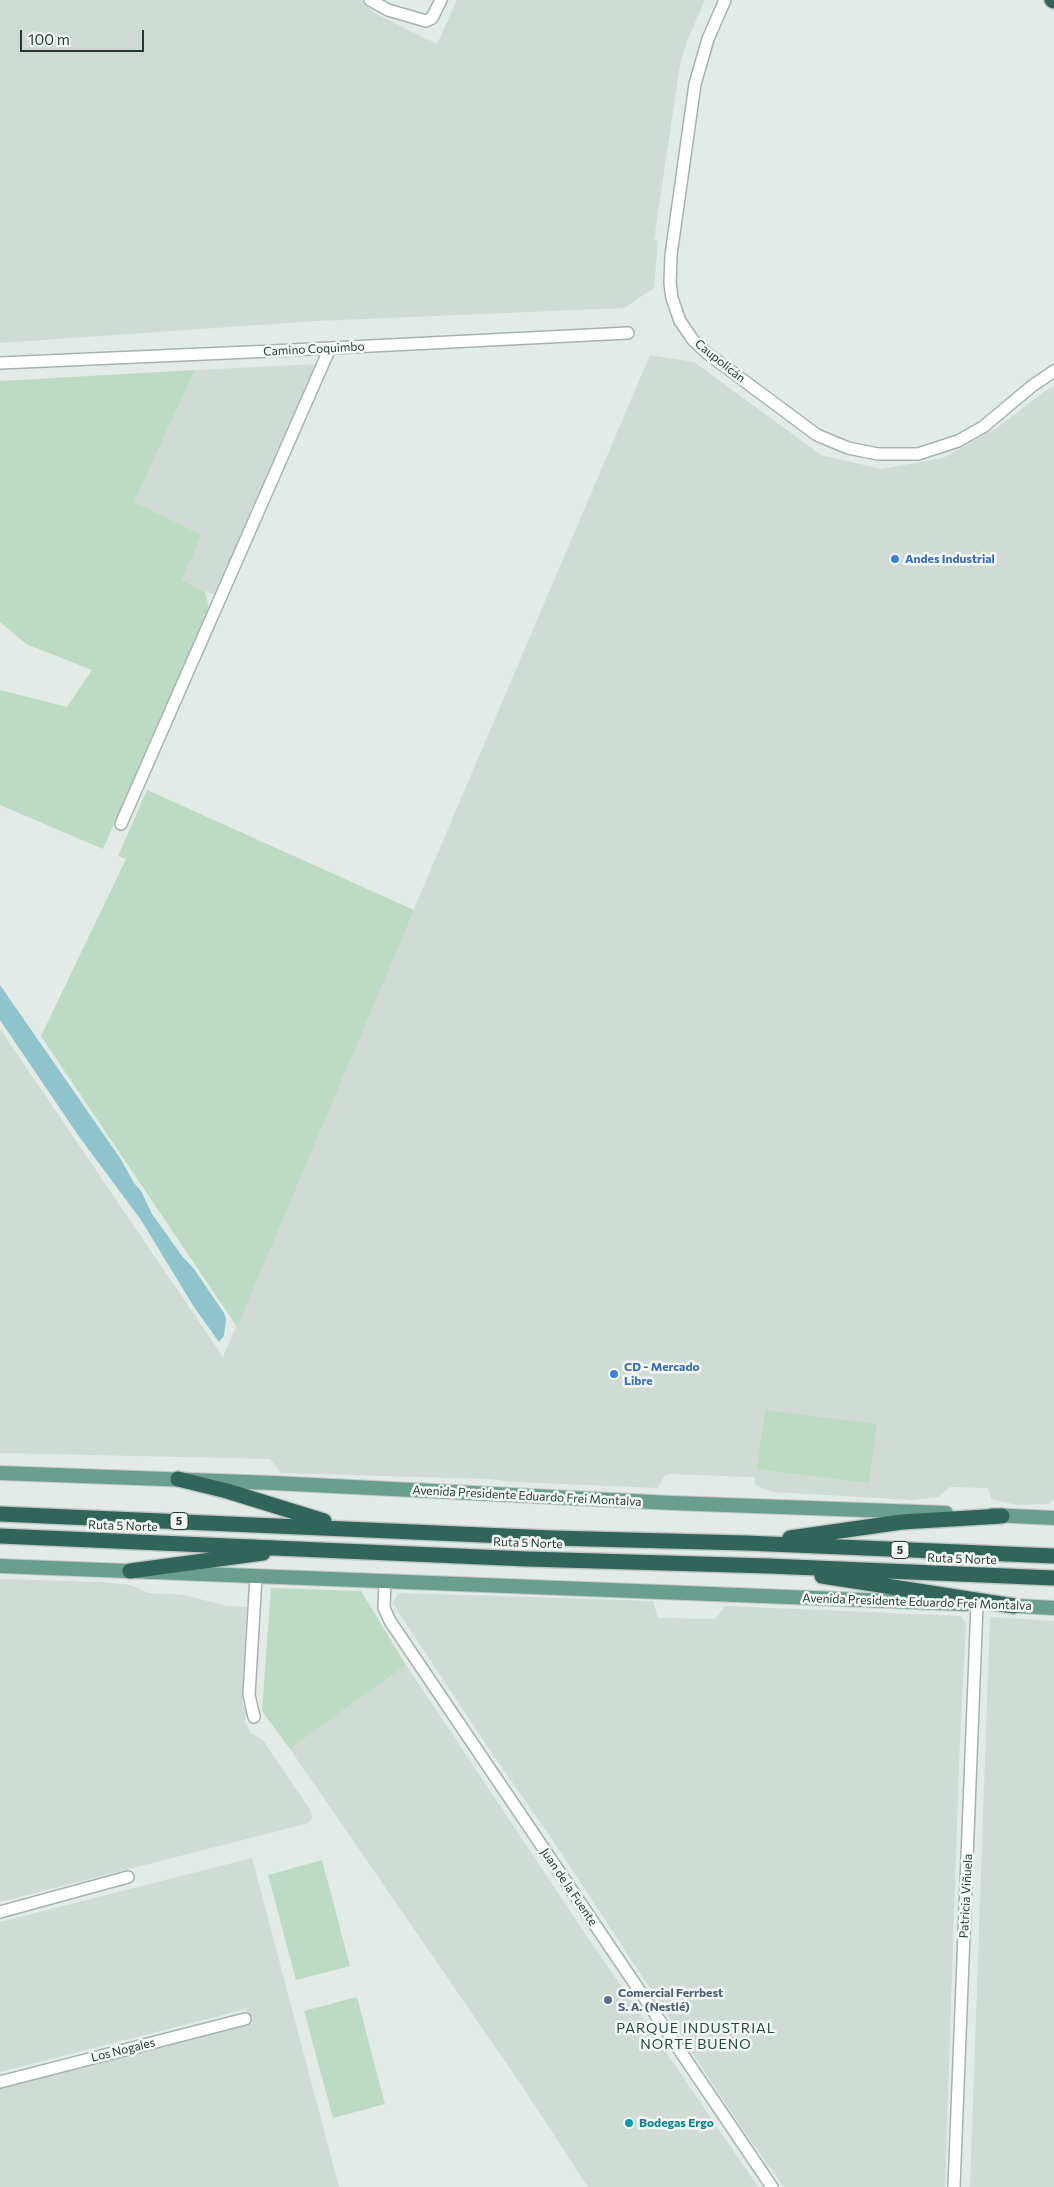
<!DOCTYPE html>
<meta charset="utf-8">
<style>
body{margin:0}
#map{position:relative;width:1054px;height:2187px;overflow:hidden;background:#e2ebe7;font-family:Commissioner,sans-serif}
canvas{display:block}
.scale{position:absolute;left:20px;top:30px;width:124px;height:22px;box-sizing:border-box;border:2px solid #243b34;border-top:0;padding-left:6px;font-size:15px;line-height:18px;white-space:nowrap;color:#243b34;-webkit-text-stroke:4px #f3f8f5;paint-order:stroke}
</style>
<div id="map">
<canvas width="1054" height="2187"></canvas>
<div class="scale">100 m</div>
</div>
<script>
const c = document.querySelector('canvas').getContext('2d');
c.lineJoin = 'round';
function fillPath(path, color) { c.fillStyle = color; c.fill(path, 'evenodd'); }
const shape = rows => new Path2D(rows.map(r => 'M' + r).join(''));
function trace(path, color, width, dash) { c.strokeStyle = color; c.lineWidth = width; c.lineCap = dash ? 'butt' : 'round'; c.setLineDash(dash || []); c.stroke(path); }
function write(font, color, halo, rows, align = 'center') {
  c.font = font + ' Commissioner,sans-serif'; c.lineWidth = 5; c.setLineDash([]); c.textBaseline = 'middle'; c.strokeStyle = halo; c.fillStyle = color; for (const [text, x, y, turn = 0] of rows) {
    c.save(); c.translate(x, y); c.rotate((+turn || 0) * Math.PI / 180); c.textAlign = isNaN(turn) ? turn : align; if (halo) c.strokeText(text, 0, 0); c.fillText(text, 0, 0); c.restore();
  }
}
const built = shape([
 [0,0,361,0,374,13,437,44,457,0,705,0,687,41,680,64,654,240,658,241,654,288,624,308,316,321,0,343],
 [650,355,694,362,821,455,881,469,943,458,998,427,1044,392,1054,386,1054,1500,1048,1504,1017,1505,991,1499,988,1488,950,1487,938,1497,912,1500,774,1492,758,1487,755,1484,755,1477,751,1477,669,1474,664,1476,658,1488,515,1482,489,1479,281,1473,270,1459,0,1453,0,1029,223,1357],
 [316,364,217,596,181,580,133,503,195,370],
 [0,1579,103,1582,131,1585,148,1593,184,1595,227,1606,247,1607,242,1703,246,1710,245,1722,251,1733,263,1740,311,1811,312,1818,309,1823,0,1902],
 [398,1593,653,1601,658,1618,715,1619,725,1606,961,1616,966,1624,959,1763,945,2187,784,2187,743,2130,552,1839,487,1746,399,1613,393,1603],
 [990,1617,1054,1621,1054,2187,970,2187],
 [406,1665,578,1923,758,2187,588,2187,522,2086,290,1749],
 [252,1858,339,2187,0,2187,0,2089,250,2024,246,2009,0,2072,0,1922]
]);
const green = shape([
 [195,370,134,502,202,535,181,580,205,591,209,608,103,849,0,805,0,690,67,707,92,670,26,644,0,622,0,381],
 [147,790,414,910,237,1327,41,1036,126,859,118,856],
 [765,1410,877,1424,869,1483,757,1469],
 [271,1588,361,1591,406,1665,290,1749,262,1711],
 [322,1860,350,1966,296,1980,268,1875],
 [357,1997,385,2104,333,2118,304,2011]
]);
const water = shape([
 [0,985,120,1158,134,1183,141,1191,152,1214,182,1256,194,1269,224,1313,226,1319,224,1336,219,1342,194,1307,141,1220,78,1135,0,1020]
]);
const minor = shape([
 [370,0,388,10,426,21,432,18,441,0],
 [725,0,708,39,695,84,671,255,670,283,672,298,680,321,693,340,708,354,817,435,848,448,878,454,918,454,958,441,983,427,1032,386,1054,371],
 [0,363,272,351,628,333],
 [121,824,330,348],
 [385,1581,384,1608,390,1621,772,2187],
 [254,1717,249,1695,256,1576],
 [0,1912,128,1877],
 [0,2082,245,2019],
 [954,2187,977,1605]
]);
const major = shape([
 [0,1473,273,1483,672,1503,946,1513],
 [992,1515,1054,1518],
 [0,1566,966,1604],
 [1002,1605,1054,1608]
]);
const highway = shape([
 [1052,0,1054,1],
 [178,1479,227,1491,324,1521],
 [0,1514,552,1538,746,1543,1054,1556],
 [0,1536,527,1559,769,1566,1054,1578],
 [790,1538,902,1522,1002,1516],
 [130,1571,263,1553],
 [822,1576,1014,1606]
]);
const markers = [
 [895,559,5,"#3f7fe0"],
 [614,1374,5,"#3f7fe0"],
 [608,2000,5,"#5c6f8a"],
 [629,2123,5,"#0f9aa8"]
];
const shields = [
 [179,1521,18],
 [900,1550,18]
];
const shieldNames = [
 ["5",179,1521],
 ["5",900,1550]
];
const streetNames = [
 ["Camino Coquimbo",314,349,-3],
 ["Caupolicán",720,361,39],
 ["Avenida Presidente Eduardo Frei Montalva",527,1496,3],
 ["Ruta 5 Norte",123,1526,2],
 ["Ruta 5 Norte",528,1543,2],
 ["Ruta 5 Norte",962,1559,2],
 ["Avenida Presidente Eduardo Frei Montalva",917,1602,2],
 ["Juan de la Fuente",569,1887,56],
 ["Patricia Viñuela",966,1896,-87],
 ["Los Nogales",123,2050,-14]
];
const shopNames = [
 ["Andes Industrial",905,559],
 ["CD - Mercado",624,1367],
 ["Libre",624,1381]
];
const serviceNames = [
 ["Comercial Ferrbest",618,1993],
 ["S. A. (Nestlé)",618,2007]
];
const cultureNames = [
 ["Bodegas Ergo",639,2123]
];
const neighbourhoodNames = [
 ["PARQUE INDUSTRIAL",696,2028],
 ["NORTE BUENO",696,2044]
];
fillPath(built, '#d1dbd6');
fillPath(green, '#bddbc4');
fillPath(water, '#8fc4cc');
trace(minor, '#a5b3ae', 14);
trace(major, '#c2c8c6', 16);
trace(highway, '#c2c8c6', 18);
trace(minor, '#fff', 11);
trace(major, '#6a9e8f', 14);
trace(highway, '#32655a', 15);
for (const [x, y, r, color] of markers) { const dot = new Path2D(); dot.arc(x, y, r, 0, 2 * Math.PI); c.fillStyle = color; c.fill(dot); trace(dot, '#f3f8f5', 2); }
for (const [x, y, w] of shields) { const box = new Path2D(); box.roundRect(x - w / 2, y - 8.5, w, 17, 4); c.fillStyle = '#f3f8f5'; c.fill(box); trace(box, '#243b34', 1); }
write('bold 11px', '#243b34', null, shieldNames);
write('12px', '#243b34', '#f3f8f5', streetNames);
write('bold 12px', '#366cbe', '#f3f8f5', shopNames, 'left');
write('bold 12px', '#4e5e75', '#f3f8f5', serviceNames, 'left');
write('bold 12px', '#0d838f', '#f3f8f5', cultureNames, 'left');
c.letterSpacing = '1px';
write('14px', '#214c41', '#f3f8f5', neighbourhoodNames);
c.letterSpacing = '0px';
</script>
